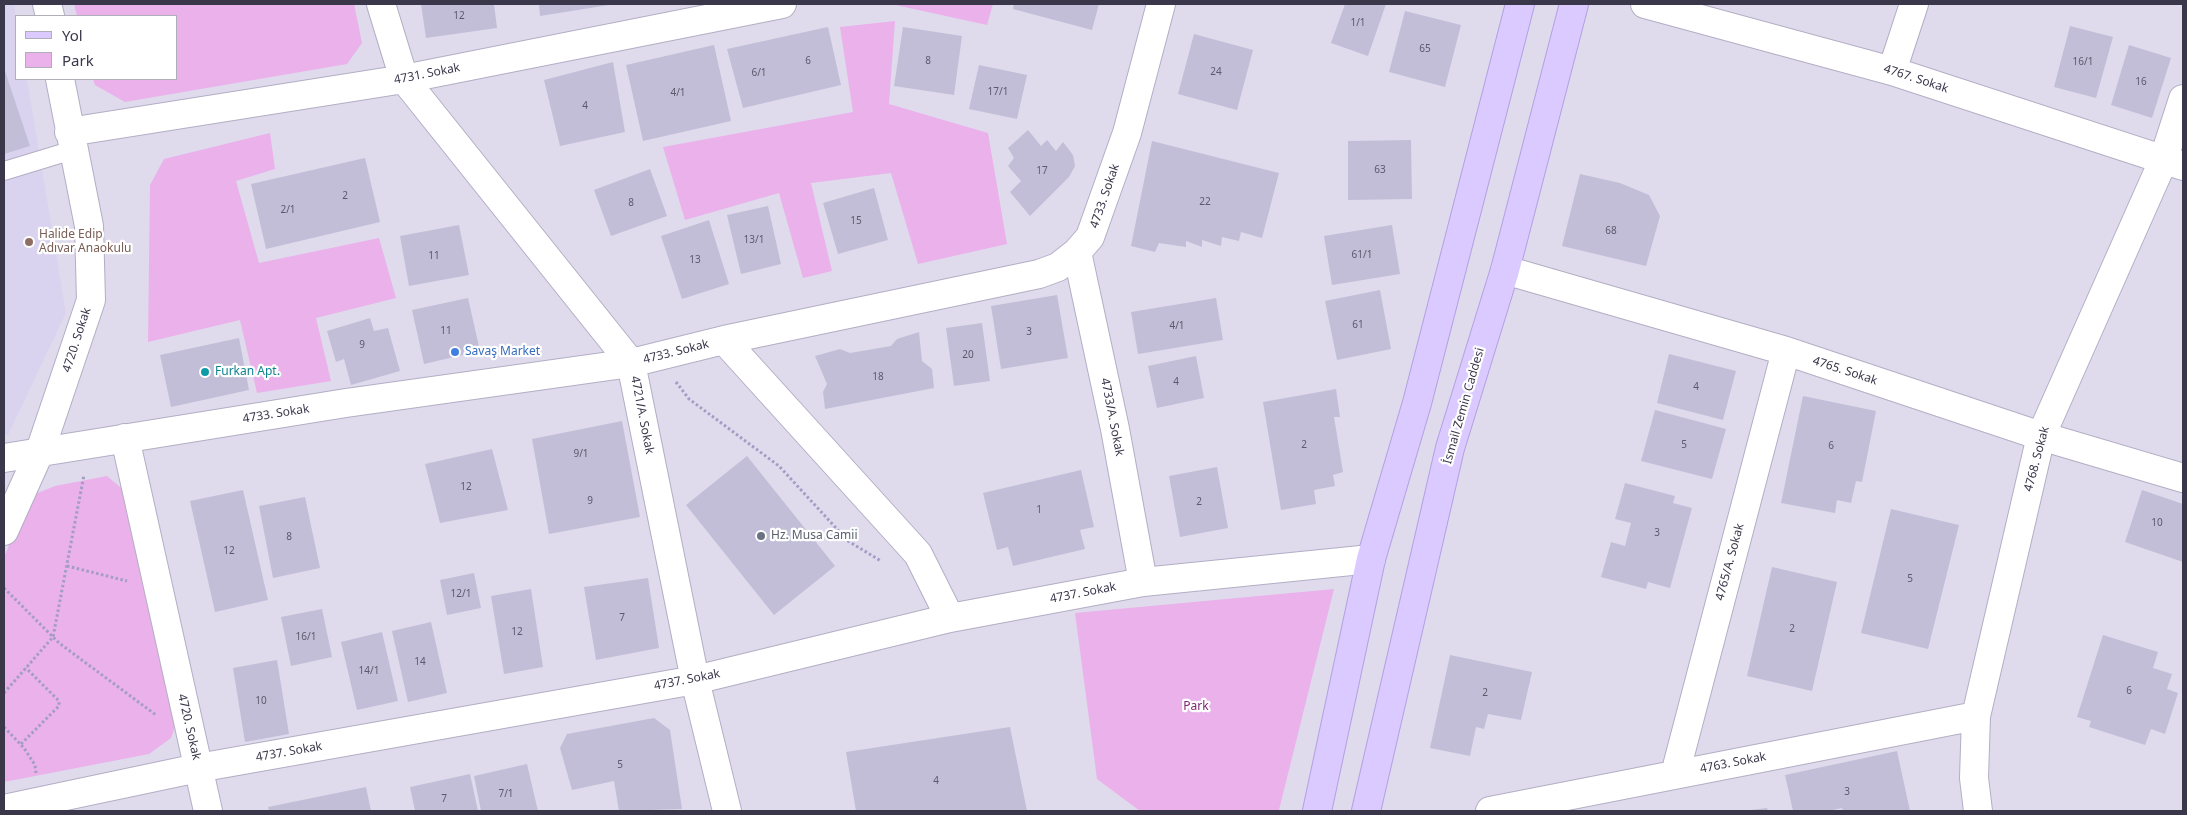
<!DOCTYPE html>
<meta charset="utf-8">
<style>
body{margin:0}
#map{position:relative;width:2187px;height:815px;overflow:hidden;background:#ece9f5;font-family:"Noto Sans",sans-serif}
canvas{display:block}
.frame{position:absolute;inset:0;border:5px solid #3a374a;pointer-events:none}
.legend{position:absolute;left:15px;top:15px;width:162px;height:65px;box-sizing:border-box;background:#fff;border:1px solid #b0afb7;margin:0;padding:6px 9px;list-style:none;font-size:15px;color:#3a374a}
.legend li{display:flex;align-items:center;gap:10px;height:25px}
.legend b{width:25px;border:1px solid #b0afb7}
</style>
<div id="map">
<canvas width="2187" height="815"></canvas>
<div class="frame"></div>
<ul class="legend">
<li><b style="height:6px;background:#dacaff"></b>Yol</li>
<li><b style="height:14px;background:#eab1eb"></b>Park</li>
</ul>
</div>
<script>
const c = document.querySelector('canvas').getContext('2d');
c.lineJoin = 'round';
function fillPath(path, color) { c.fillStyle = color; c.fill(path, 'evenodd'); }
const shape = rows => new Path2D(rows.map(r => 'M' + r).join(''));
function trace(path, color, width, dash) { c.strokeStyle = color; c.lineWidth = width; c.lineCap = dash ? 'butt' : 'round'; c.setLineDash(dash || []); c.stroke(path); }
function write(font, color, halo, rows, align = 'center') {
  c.font = font + ' "Noto Sans",sans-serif'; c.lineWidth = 4.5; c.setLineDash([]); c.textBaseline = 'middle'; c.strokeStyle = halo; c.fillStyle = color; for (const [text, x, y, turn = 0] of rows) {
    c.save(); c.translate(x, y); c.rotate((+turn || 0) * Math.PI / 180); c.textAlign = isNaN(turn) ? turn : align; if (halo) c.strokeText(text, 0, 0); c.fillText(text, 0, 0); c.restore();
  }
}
const residential = shape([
 [4,4,2183,4,2183,811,4,811],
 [16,16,176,16,176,79,16,79]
]);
const education = shape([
 [4,4,14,4,16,19,16,79,27,79,66,313,8,435,4,435]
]);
const green = shape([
 [74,4,354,4,362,43,347,64,125,102,95,85,93,79,176,79,176,16,77,16],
 [891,4,993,4,987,25],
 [895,21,889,104,988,133,1007,244,918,264,891,173,811,183,832,271,803,278,779,193,685,220,663,147,853,112,840,27],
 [270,133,275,169,236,181,259,263,379,238,396,298,316,318,331,381,257,393,240,320,148,342,150,185,164,159],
 [107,476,125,491,175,727,171,738,149,754,4,782,4,557,28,501,35,494,55,486],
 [1334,589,1279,810,1140,811,1097,779,1075,613]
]);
const building = shape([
 [421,4,494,4,497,28,426,38],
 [539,4,609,4,609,5,540,16],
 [1014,4,1099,4,1092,30,1013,9],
 [1345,4,1386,4,1368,56,1331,43],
 [1405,11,1461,25,1445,87,1389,72],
 [2070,26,2113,37,2096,98,2054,87],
 [828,27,841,85,743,108,727,49],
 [903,27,962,36,954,95,894,86],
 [1194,34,1253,50,1237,110,1178,94],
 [714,45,731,121,643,141,626,65],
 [2129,45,2171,58,2152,118,2111,105],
 [613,62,625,132,560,146,544,80],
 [979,65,1027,75,1017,119,969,109],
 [4,68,30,146,4,154],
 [1028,130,1041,146,1047,140,1056,151,1063,142,1073,155,1075,166,1069,177,1030,216,1010,192,1021,181,1008,166,1014,158,1008,148],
 [1411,140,1412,199,1348,200,1348,141],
 [1152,141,1279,173,1262,238,1241,232,1239,241,1222,237,1221,246,1202,240,1202,247,1186,241,1186,247,1159,243,1155,252,1131,246],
 [365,158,380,222,266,249,251,184],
 [650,169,667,216,611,236,594,190],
 [1580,174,1620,183,1649,195,1660,216,1646,266,1562,246],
 [874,188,888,240,838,254,823,203],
 [768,206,781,264,741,274,727,215],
 [709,220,729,284,682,299,661,236],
 [459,225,469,275,409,286,400,236],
 [1392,225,1400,274,1332,285,1324,236],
 [1380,290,1391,349,1337,360,1325,301],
 [1057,295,1068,358,1001,369,991,306],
 [468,298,480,351,424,364,412,310],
 [1216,298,1223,340,1138,354,1131,312],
 [370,318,374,331,388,328,400,371,351,385,344,359,336,362,327,331],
 [982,323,990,381,954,386,946,328],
 [919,332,922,361,932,369,934,388,825,409,823,392,827,384,815,356,840,349,850,353,891,346,897,339],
 [239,338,249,390,171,407,160,355],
 [1669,354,1736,371,1723,420,1657,403],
 [1196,356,1204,398,1157,408,1148,366],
 [1336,389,1340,417,1334,417,1343,472,1333,475,1335,486,1314,490,1316,504,1281,510,1263,402],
 [1803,396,1876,411,1862,482,1856,481,1851,503,1837,500,1835,513,1781,503],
 [1655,410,1726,429,1712,479,1641,461],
 [622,421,640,517,549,534,532,439],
 [492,449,508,510,440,523,425,464],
 [747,456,835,566,774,615,686,505],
 [1217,467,1228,528,1180,537,1169,476],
 [1081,470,1094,527,1080,530,1085,549,1013,566,1008,547,997,550,983,493],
 [1625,483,1675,496,1673,503,1692,508,1670,588,1648,582,1646,589,1601,577,1611,542,1625,546,1631,523,1615,519],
 [243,490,268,600,215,612,190,501],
 [2142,490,2183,504,2183,562,2125,542],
 [305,497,320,568,273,578,259,506],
 [1891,509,1959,525,1928,649,1861,633],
 [1772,567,1837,582,1812,691,1747,676],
 [474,573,481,608,447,615,440,580],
 [648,578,659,648,596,660,584,587],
 [531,589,543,667,504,674,491,596],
 [322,609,332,657,291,666,281,617],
 [431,622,447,693,408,702,392,631],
 [382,632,398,701,357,710,341,642],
 [2103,635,2158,652,2153,668,2172,674,2167,689,2178,693,2165,734,2151,729,2145,745,2089,727,2091,721,2077,717],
 [1450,655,1532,672,1521,720,1488,714,1484,729,1476,727,1470,756,1430,748],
 [277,660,289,734,245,742,233,668],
 [654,718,670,730,682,809,619,811,614,781,572,790,560,748,567,734],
 [1010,727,1027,811,856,811,846,752],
 [1897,751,1910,811,1843,811,1842,808,1828,811,1793,811,1785,775],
 [527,764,538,811,481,811,474,776],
 [470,774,478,811,415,811,410,787],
 [366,787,371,811,269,811,268,807],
 [1767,808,1768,811,1751,811,1751,810]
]);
const path = shape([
 [676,382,689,399,779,466,848,541,881,561],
 [67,566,127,581],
 [4,588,59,643,156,715],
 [4,693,53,637,84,475],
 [4,727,24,748,35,765,36,773],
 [21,744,59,706,59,701,26,668]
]);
const lane = shape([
 [4,171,73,150]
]);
const street = shape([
 [47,4,50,16],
 [381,4,404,79,631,363,695,680,727,811],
 [1645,4,1892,71,2183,166],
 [1892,71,1914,4],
 [69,132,404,79,782,4],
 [1077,252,1115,429,1143,582],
 [1505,270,1786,351,2041,436,2183,478],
 [724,340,918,554,950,618],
 [125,438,208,811],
 [4,458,346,403,631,363,724,340,1039,274,1058,267,1077,252,1090,237,1127,133,1161,4],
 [4,531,40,451,91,300,89,226,60,79],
 [1675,774,1786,351],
 [4,809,198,768,695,680,950,618,1143,582,1371,559],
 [1490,811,1976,716],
 [1978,811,1974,778,1976,716,2041,436,2163,161,2183,99]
]);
const secondary = shape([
 [1317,811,1371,559,1417,403,1520,4],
 [1366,811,1450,448,1505,270,1574,4]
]);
const markers = [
 [29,242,5,"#8d6e63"],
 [455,352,5,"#3f7fe0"],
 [205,372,5,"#0f9aa8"],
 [761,536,5,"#6b7280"]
];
const numberNames = [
 ["12",459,16],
 ["1/1",1358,23],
 ["65",1425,49],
 ["6",808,61],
 ["8",928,61],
 ["16/1",2083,62],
 ["24",1216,72],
 ["6/1",759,73],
 ["16",2141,82],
 ["17/1",998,92],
 ["4/1",678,93],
 ["4",585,106],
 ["63",1380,170],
 ["17",1042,171],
 ["2",345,196],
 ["22",1205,202],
 ["8",631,203],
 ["2/1",288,210],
 ["15",856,221],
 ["68",1611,231],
 ["13/1",754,240],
 ["61/1",1362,255],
 ["11",434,256],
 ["13",695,260],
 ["61",1358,325],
 ["4/1",1177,326],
 ["11",446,331],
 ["3",1029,332],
 ["9",362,345],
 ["20",968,355],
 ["18",878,377],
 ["4",1176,382],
 ["4",1696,387],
 ["2",1304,445],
 ["5",1684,445],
 ["6",1831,446],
 ["9/1",581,454],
 ["12",466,487],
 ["9",590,501],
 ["2",1199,502],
 ["1",1039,510],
 ["10",2157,523],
 ["3",1657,533],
 ["8",289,537],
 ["12",229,551],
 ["5",1910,579],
 ["12/1",461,594],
 ["7",622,618],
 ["2",1792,629],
 ["12",517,632],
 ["16/1",306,637],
 ["14",420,662],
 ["14/1",369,671],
 ["6",2129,691],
 ["2",1485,693],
 ["10",261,701],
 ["5",620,765],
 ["4",936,781],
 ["3",1847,792],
 ["7/1",506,794],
 ["7",444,799]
];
const streetNames = [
 ["4731. Sokak",427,74,-11],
 ["4767. Sokak",1916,79,18],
 ["4733. Sokak",1105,196,-71],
 ["4720. Sokak",77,340,-72],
 ["4733. Sokak",676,352,-14],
 ["4765. Sokak",1845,371,18],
 ["İsmail Zemin Caddesi",1464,406,-74],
 ["4733. Sokak",276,414,-9],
 ["4721/A. Sokak",642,415,79],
 ["4733/A. Sokak",1112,417,79],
 ["4768. Sokak",2037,459,-75],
 ["4765/A. Sokak",1730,562,-75],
 ["4737. Sokak",1083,593,-11],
 ["4737. Sokak",687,680,-11],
 ["4720. Sokak",189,727,77],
 ["4737. Sokak",289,752,-10],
 ["4763. Sokak",1733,763,-11]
];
const educationNames = [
 ["Halide Edip",39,235],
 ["Adıvar Anaokulu",39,249]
];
const shopNames = [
 ["Savaş Market",465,352]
];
const cultureNames = [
 ["Furkan Apt.",215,372]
];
const worshipNames = [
 ["Hz. Musa Camii",771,536]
];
const parkNames = [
 ["Park",1196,707]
];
fillPath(residential, '#dfdbed');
fillPath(education, '#dad3ef');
fillPath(green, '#eab1eb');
fillPath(building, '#c2bed7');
trace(lane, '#b3aec4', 20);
trace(street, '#b3aec4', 30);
trace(secondary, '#b3a0e3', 30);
trace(path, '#a39cc4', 3, [2.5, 2.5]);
trace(lane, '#fff', 18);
trace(street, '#fff', 28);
trace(secondary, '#dacaff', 28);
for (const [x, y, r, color] of markers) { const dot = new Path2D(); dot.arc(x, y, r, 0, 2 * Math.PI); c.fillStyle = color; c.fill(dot); trace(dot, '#fff', 2); }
write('10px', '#5c596d', null, numberNames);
write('12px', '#3a374a', '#fff', streetNames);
write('12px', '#785e54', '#fff', educationNames, 'left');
write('12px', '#366cbe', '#fff', shopNames, 'left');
write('12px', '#0d838f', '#fff', cultureNames, 'left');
write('12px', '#5b616d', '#fff', worshipNames, 'left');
write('12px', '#7f2770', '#fff', parkNames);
</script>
